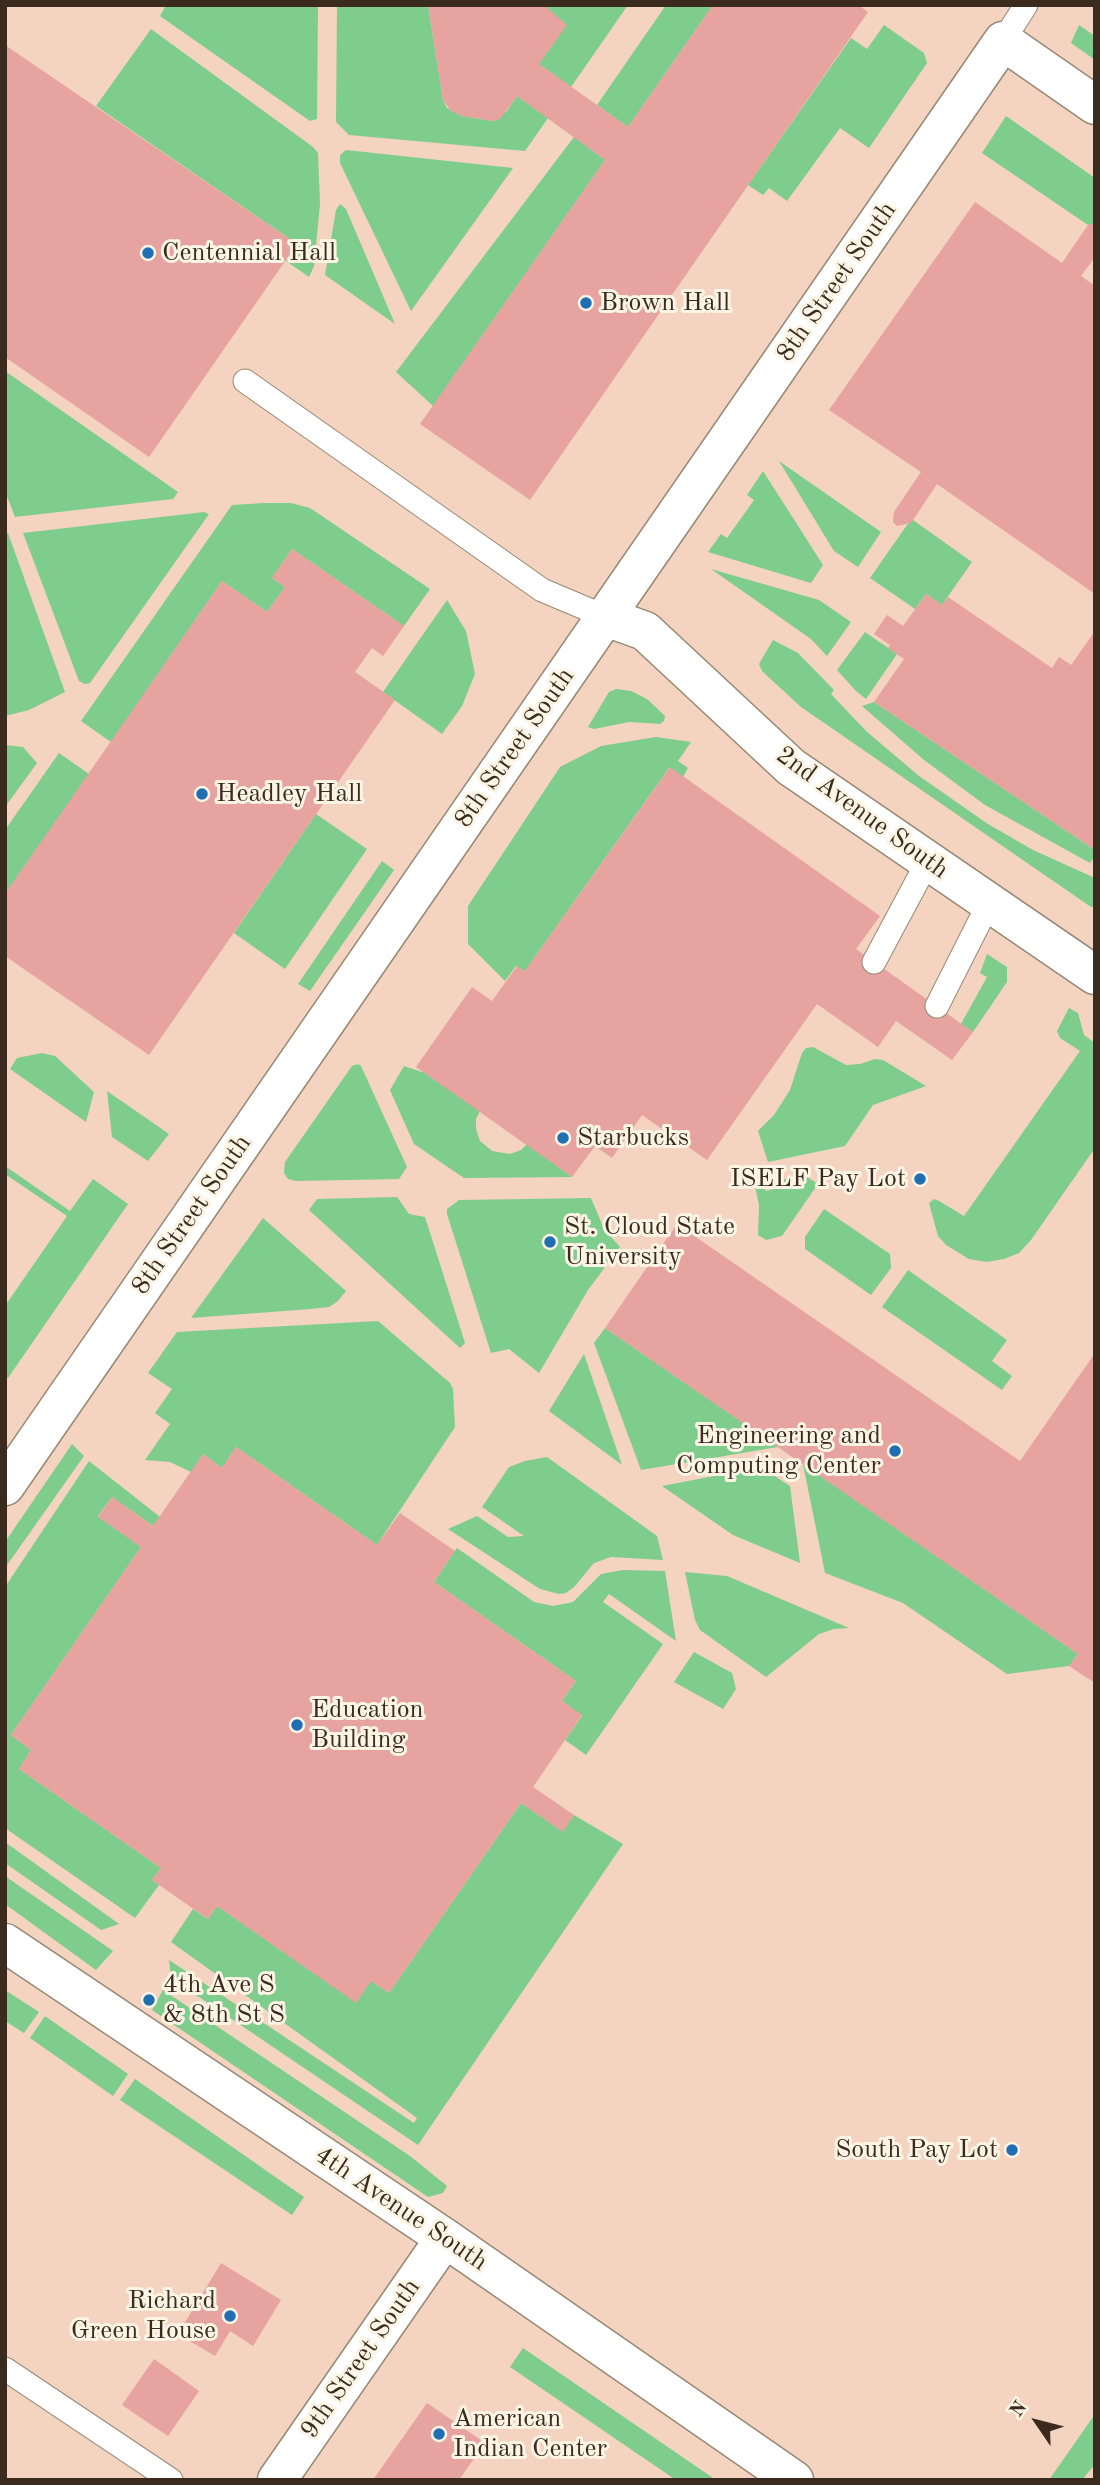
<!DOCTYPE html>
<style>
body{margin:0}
#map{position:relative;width:1100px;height:2485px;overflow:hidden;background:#efe8cc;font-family:"Old Standard TT",serif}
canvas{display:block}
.frame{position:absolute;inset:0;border:7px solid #3b2a1e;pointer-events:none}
.north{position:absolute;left:1002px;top:2387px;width:70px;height:70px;-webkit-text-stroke:5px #fcf5e5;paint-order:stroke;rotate:305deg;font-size:19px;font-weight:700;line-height:28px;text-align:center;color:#3b2a1e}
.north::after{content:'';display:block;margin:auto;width:24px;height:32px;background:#3b2a1e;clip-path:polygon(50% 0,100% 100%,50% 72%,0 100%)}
</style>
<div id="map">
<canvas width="1100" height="2485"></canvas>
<div class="frame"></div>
<div class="north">N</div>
</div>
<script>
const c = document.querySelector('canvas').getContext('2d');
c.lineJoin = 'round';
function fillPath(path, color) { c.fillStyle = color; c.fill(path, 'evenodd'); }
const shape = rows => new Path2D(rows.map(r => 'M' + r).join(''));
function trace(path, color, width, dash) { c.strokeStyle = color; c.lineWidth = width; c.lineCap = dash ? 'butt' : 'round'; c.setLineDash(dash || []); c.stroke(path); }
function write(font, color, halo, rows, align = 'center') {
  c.font = font + ' "Old Standard TT",serif'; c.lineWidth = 6; c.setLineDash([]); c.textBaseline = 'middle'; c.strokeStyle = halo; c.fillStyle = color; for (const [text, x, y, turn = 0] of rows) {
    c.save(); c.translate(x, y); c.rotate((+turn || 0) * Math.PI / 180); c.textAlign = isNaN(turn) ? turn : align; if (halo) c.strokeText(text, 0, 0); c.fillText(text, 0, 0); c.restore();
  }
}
const built = shape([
 [5,5,1095,5,1095,2480,5,2480]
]);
const green = shape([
 [166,5,318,5,317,119,310,121,160,16],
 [337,5,428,5,443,100,447,108,462,116,493,121,506,112,517,96,548,118,525,151,349,135,336,122],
 [544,5,628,5,571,87,539,64],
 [666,5,713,5,628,127,597,105],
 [884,25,924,53,927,63,869,148,840,128,787,201,769,188,763,195,748,185,851,38,867,49],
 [1079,25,1095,36,1095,60,1071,43],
 [151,29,313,147,318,153,320,204,314,266,309,277,286,261,297,244,96,106],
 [1006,116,1095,178,1095,224,1088,225,982,153],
 [574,137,605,160,433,406,396,372],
 [346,150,513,168,411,311,340,163,340,155],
 [340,204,346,209,395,324,325,275,336,210],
 [5,371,178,492,173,499,15,517,5,491],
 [779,461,881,532,858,567,834,551],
 [763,471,823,565,811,583,708,552,721,534,727,538,754,500,747,495],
 [264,503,291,503,310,508,430,589,404,626,292,549,272,578,285,587,267,612,222,581,111,742,81,721,232,505],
 [204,512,209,514,90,683,85,684,79,681,23,533],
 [913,520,972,562,942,605,926,594,915,609,870,578,907,525],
 [8,533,65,692,29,710,5,716,5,534],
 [711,569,819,600,851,622,827,656,811,639],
 [447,600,466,631,475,674,462,706,442,734,383,692],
 [865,632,897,654,866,699,856,691,837,670],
 [773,640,798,653,834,690,831,694,866,731,919,776,988,824,1033,850,1095,878,1095,906,1091,907,801,707,762,671,759,664],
 [616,689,631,691,647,699,665,716,664,721,660,724,629,722,594,729,588,727,609,692],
 [874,702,1095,850,1095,856,1090,863,985,805,924,760,862,706],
 [656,737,691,742,678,761,688,768,683,777,669,768,525,971,516,966,505,981,468,944,468,906,560,767,601,746],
 [5,745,23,747,37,763,5,807],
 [59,753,89,774,5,894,5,830],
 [316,814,367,849,285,969,234,933],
 [382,861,394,870,310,991,298,984],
 [987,954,1007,967,1007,982,973,1032,961,1024,987,977,980,973],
 [1069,1008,1078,1013,1084,1035,1095,1043,1095,1148,1031,1240,1019,1253,1004,1259,987,1262,969,1259,946,1245,938,1236,929,1203,934,1199,939,1201,964,1216,1080,1051,1060,1038,1057,1031],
 [813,1047,846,1065,860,1064,875,1059,883,1060,926,1086,873,1105,845,1146,768,1162,758,1131,774,1115,790,1090,802,1053,806,1048],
 [42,1053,55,1056,94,1092,86,1122,10,1069,17,1058],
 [358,1064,361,1066,407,1167,399,1179,296,1181,288,1179,284,1173,285,1162,352,1066],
 [404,1066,425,1073,480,1111,476,1119,476,1129,480,1141,492,1151,510,1154,521,1150,527,1144,572,1177,464,1178,436,1159,414,1144,390,1090],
 [107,1091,169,1134,148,1161,112,1137],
 [5,1166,70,1211,93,1179,128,1204,8,1378,5,1376,5,1306,67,1216,5,1174],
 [804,1175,818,1184,782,1236,766,1240,758,1235,759,1205,755,1186,762,1183,766,1191,777,1188,776,1181],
 [397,1197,409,1214,425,1217,465,1343,460,1348,309,1210,317,1199],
 [591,1198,604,1229,620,1247,588,1290,539,1373,509,1349,491,1353,447,1214,447,1209,459,1200],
 [824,1209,890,1254,891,1268,871,1295,805,1249,805,1237],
 [263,1218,346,1291,338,1301,329,1307,311,1309,191,1318],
 [908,1270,1007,1340,992,1361,1012,1376,1002,1390,882,1307],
 [378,1321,450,1383,453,1389,455,1427,377,1545,236,1447,222,1468,203,1454,191,1472,170,1462,145,1460,170,1424,155,1413,172,1389,148,1373,177,1332],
 [605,1328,778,1447,641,1470,594,1343],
 [584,1354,622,1465,549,1411],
 [72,1444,84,1456,5,1568,5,1542],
 [547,1457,657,1536,663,1560,611,1557,594,1563,574,1587,566,1593,559,1594,540,1589,448,1529,477,1516,508,1537,524,1536,482,1507,509,1467,525,1461],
 [89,1461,160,1517,153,1526,112,1497,98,1516,141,1547,11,1735,31,1750,19,1769,161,1868,152,1880,159,1885,135,1918,5,1828,5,1587],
 [803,1464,1078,1654,1069,1666,1007,1674,903,1603,825,1573],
 [761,1467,790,1486,800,1563,733,1535,662,1486],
 [457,1548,534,1602,553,1606,573,1602,601,1574,623,1570,665,1571,676,1641,609,1594,603,1602,663,1644,586,1755,565,1740,582,1716,562,1701,576,1681,434,1582],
 [685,1572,727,1576,849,1628,834,1629,819,1634,766,1677,700,1630,695,1620],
 [694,1652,732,1673,736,1689,723,1709,674,1682],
 [521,1803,562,1831,574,1815,623,1844,418,2145,171,1978,169,1960,414,2123,417,2118,171,1942,193,1909,208,1919,217,1906,356,2002,371,1981,389,1993],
 [5,1842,119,1924,101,1930,5,1863],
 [5,1876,113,1951,96,1970,5,1904],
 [5,1990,39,2012,24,2033,5,2021],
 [163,1990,410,2156,447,2186,443,2193,428,2197,152,2010],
 [45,2016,128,2074,113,2096,30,2038],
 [135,2079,304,2197,292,2215,120,2100],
 [523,2348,716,2480,676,2480,510,2367],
 [1095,2414,1095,2464,1082,2480,1049,2480]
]);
const building = shape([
 [428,5,544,5,567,25,539,64,628,127,713,5,858,5,868,12,530,500,420,424,605,160,517,96,500,119,493,121,462,116,451,111,443,100],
 [5,45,297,244,149,457,5,357],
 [975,202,1062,263,1088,225,1095,223,1095,257,1081,276,1095,286,1095,594,937,484,911,523,897,526,893,522,894,512,921,472,829,410],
 [292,549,404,626,383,656,372,648,355,672,395,700,149,1055,5,956,5,894,222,581,267,612,285,587,272,578],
 [926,594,942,605,948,597,1052,668,1059,657,1071,665,1095,631,1095,850,874,702,904,659,888,648,890,645,874,634,887,615,903,626],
 [670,767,880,916,856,949,973,1032,952,1060,896,1021,878,1047,817,1004,707,1160,642,1115,612,1158,595,1146,572,1177,416,1067,472,987,492,1001,517,966,525,971],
 [677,1224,1020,1461,1095,1353,1095,1683,1069,1666,1078,1654,605,1328],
 [236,1447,377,1545,400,1513,455,1551,434,1582,576,1681,562,1701,582,1715,533,1787,574,1815,563,1832,521,1803,389,1993,371,1981,356,2003,217,1906,208,1919,152,1880,161,1868,19,1769,31,1750,11,1735,141,1547,98,1517,112,1497,153,1526,203,1454,222,1468],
 [221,2263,281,2300,253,2346,230,2331,215,2356,178,2334],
 [154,2359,199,2391,168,2436,122,2405],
 [427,2403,485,2443,459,2480,373,2480]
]);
const lane = shape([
 [1003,41,1026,5],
 [245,381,542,590,606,617],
 [874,962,928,861],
 [937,1006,989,903],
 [5,2369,171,2480]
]);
const street = shape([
 [606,617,645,631,791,767,1095,975],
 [5,1486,1003,41,1095,105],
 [5,1943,445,2238,794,2480],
 [277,2480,445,2238]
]);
const markers = [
 [148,253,7,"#1f6fb2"],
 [586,303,7,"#1f6fb2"],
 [202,794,7,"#1f6fb2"],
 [563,1138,7,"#1f6fb2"],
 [920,1179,7,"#1f6fb2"],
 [550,1242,7,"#1f6fb2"],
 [895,1451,7,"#1f6fb2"],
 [297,1725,7,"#1f6fb2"],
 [149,2000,7,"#1f6fb2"],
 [1012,2150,7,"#1f6fb2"],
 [230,2316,7,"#1f6fb2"],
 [439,2434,7,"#1f6fb2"]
];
const poiNames = [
 ["Centennial Hall",162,253],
 ["Brown Hall",600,303],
 ["Headley Hall",216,794],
 ["Starbucks",577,1138],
 ["ISELF Pay Lot",906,1179,"right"],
 ["St. Cloud State",564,1227],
 ["University",564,1257],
 ["Engineering and",881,1436,"right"],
 ["Computing Center",881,1466,"right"],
 ["Education",311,1710],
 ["Building",311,1740],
 ["4th Ave S",163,1985],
 ["& 8th St S",163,2015],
 ["South Pay Lot",998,2150,"right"],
 ["Richard",216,2301,"right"],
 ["Green House",216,2331,"right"],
 ["American",453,2419],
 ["Indian Center",453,2449]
];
const streetNames = [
 ["8th Street South",837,282,-55],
 ["8th Street South",515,748,-55],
 ["2nd Avenue South",862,813,36],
 ["8th Street South",192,1215,-55],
 ["4th Avenue South",401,2209,34],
 ["9th Street South",361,2359,-55]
];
fillPath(built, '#f4d3c0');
fillPath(green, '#7ecd8d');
fillPath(building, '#e6a39f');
trace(lane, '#958975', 25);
trace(street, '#958975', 41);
trace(lane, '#fff', 23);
trace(street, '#fff', 38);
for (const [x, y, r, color] of markers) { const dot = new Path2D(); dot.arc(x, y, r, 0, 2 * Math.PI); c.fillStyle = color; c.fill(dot); trace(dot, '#fcf5e5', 2.5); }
write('26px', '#3b2a1e', '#fcf5e5', poiNames, 'left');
write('26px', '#3b2a1e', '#fcf5e5', streetNames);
</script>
